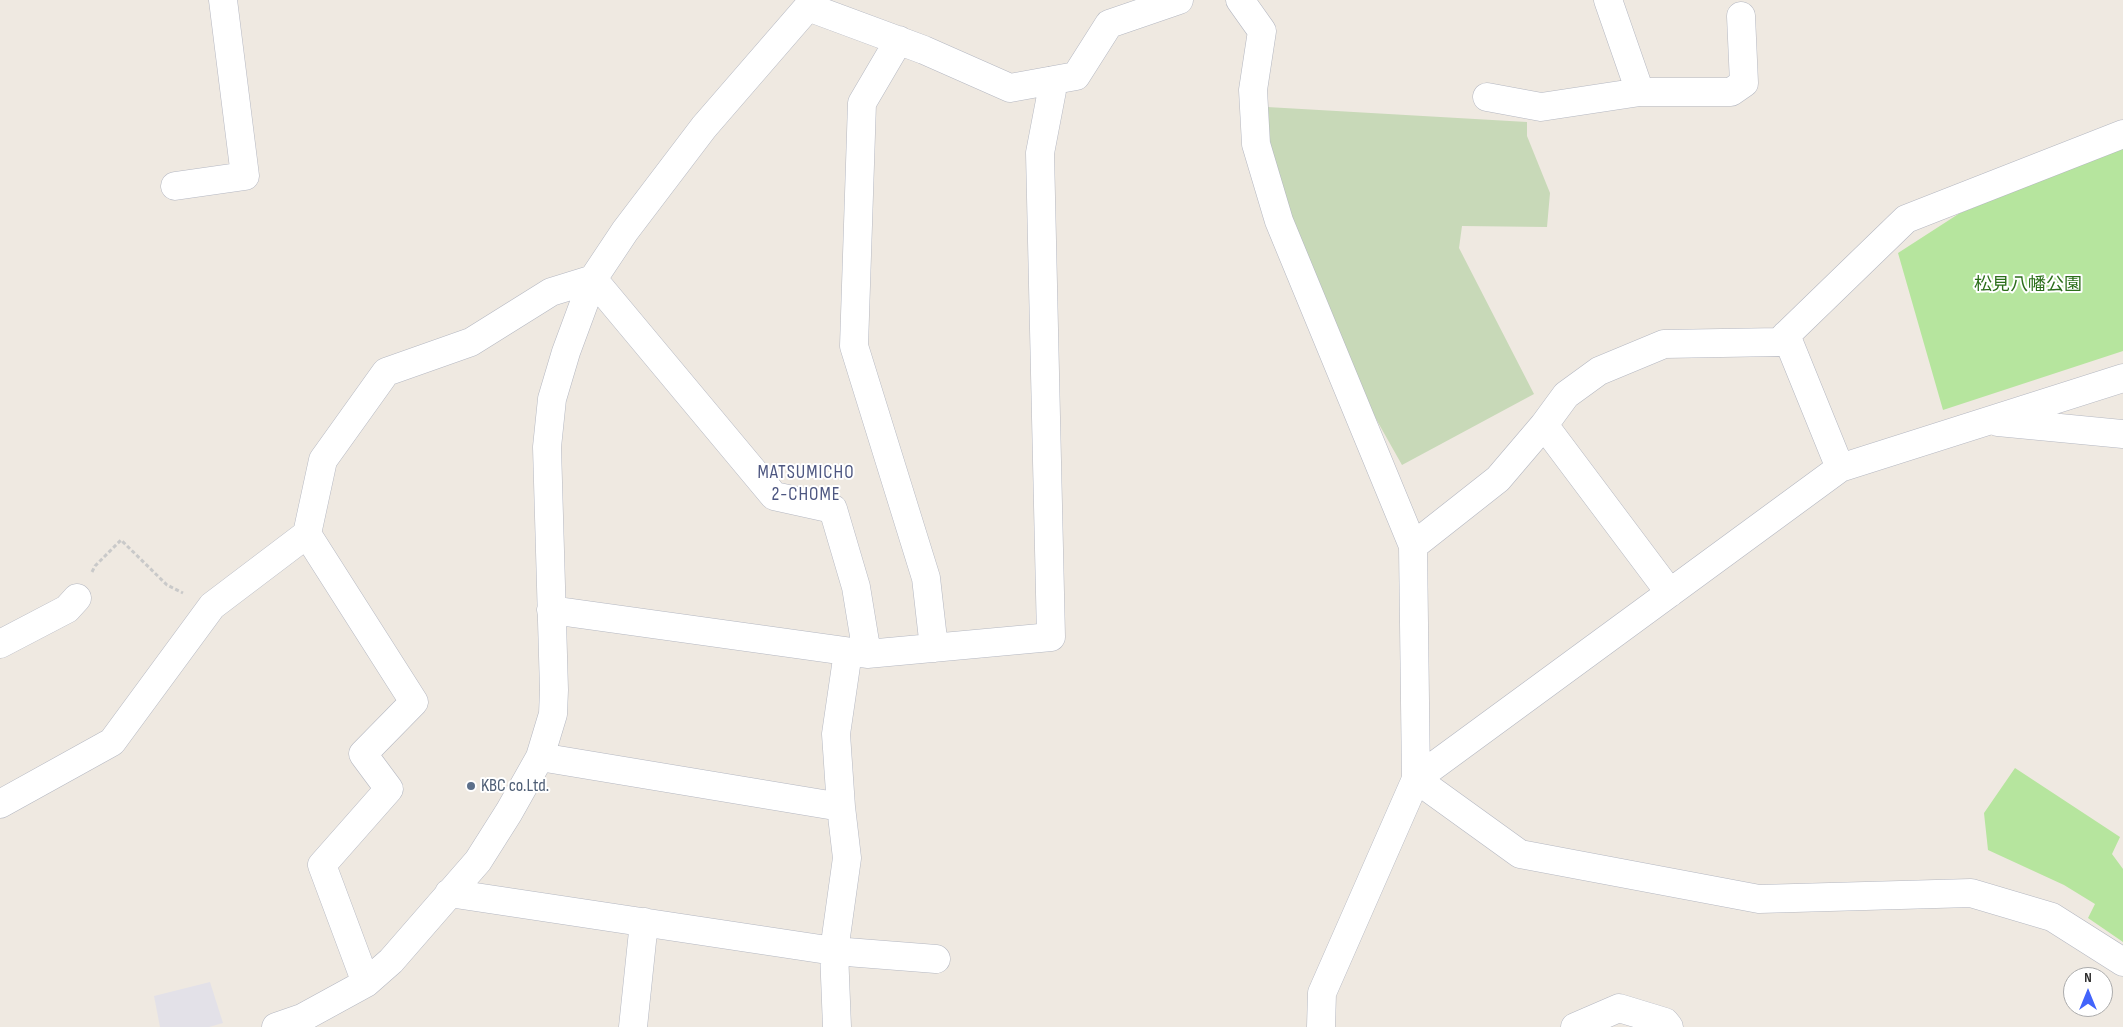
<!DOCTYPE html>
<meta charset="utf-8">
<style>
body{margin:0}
#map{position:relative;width:2123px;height:1027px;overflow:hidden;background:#efe9e1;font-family:"Sofia Sans Condensed",sans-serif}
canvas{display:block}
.north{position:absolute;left:2063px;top:967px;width:50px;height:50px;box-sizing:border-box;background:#fff;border:1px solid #ababab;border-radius:50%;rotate:0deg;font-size:14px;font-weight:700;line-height:20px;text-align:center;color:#2e2e2e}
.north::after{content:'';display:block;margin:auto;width:18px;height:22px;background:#4264fb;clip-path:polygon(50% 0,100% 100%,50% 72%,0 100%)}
</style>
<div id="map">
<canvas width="2123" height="1027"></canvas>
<div class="north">N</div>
</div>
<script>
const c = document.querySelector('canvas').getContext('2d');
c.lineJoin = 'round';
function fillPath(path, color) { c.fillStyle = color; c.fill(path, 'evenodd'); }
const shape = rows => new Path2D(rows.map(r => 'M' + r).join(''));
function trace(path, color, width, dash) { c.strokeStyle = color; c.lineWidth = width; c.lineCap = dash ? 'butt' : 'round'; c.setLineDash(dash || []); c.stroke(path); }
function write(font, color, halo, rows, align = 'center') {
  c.font = font + ' "Sofia Sans Condensed","Noto Sans JP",sans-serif'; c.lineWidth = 4; c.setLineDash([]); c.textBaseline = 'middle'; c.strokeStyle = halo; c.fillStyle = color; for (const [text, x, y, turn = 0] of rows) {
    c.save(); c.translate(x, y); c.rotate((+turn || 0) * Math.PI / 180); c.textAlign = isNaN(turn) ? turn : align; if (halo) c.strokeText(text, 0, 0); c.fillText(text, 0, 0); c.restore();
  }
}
const industrial = shape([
 [210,982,223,1023,209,1027,160,1027,154,996]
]);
const green = shape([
 [2123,147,2123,351,1943,410,1898,253,1960,213],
 [2015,768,2120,837,2112,854,2123,869,2123,942,2088,918,2095,904,2064,885,1988,850,1984,813]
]);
const cemetery = shape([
 [1267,107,1527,122,1527,136,1550,193,1547,227,1462,226,1459,248,1534,394,1402,465,1349,371,1270,169]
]);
const path = shape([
 [92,572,95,566,121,540,167,585,183,593]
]);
const minor = shape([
 [1240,0,1262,31,1253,90,1256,144,1279,221,1413,546],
 [1608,0,1640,92],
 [808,7,924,50,1010,88,1076,76,1109,24,1179,0],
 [899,40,862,103,854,346,926,578,934,648],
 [1487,97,1541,107,1640,92,1731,92,1744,83,1741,16],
 [2123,134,1906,219,1779,342,1664,344,1599,371,1566,395,1544,425,1498,479,1413,546,1416,779,1520,854,1759,899,1971,893,2052,917,2123,962],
 [175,186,245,176,223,0],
 [1786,335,1840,468],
 [1998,422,2123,434],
 [1544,425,1670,593],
 [307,534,414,702,363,754,389,789,322,865,366,983],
 [551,610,867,654,1051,637,1040,153,1054,80],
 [0,644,67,609,77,598],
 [540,757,841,807],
 [0,804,112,742,212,606,307,534,323,460,386,372,471,342,551,292,593,279,774,496,833,509,856,587,867,654],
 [449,893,834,951,936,959],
 [276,1027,302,1018,366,983,391,961,478,861,509,812,540,757,553,714,554,690,547,447,552,399,566,352,593,279,625,231,704,127,814,0],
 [633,1027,644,922],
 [837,1027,834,951,847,858,841,807,836,734,848,652],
 [1321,1027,1322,993,1416,779,1840,468,2123,378],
 [1575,1027,1619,1008,1665,1022,1669,1027]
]);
const markers = [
 [471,786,5,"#5c6f8a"]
];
const parkNames = [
 ["松見八幡公園",2028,285]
];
const serviceNames = [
 ["KBC co.Ltd.",481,786]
];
const neighbourhoodNames = [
 ["MATSUMICHO",806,473],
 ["2-CHOME",806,495]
];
fillPath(industrial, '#e3e1e8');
fillPath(green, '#b6e59e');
fillPath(cemetery, '#c8d9b8');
trace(minor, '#b4b7c1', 29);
trace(path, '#c9c9c9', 3, [4, 2.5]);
trace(minor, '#fff', 28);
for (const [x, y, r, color] of markers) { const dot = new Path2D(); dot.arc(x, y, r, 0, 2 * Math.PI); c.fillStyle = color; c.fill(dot); trace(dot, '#fff', 2); }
write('18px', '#2c6e1b', '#fff', parkNames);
write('18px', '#4e5e75', '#fff', serviceNames, 'left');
c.letterSpacing = '1px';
write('19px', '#4d5680', '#fff', neighbourhoodNames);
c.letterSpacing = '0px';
</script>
